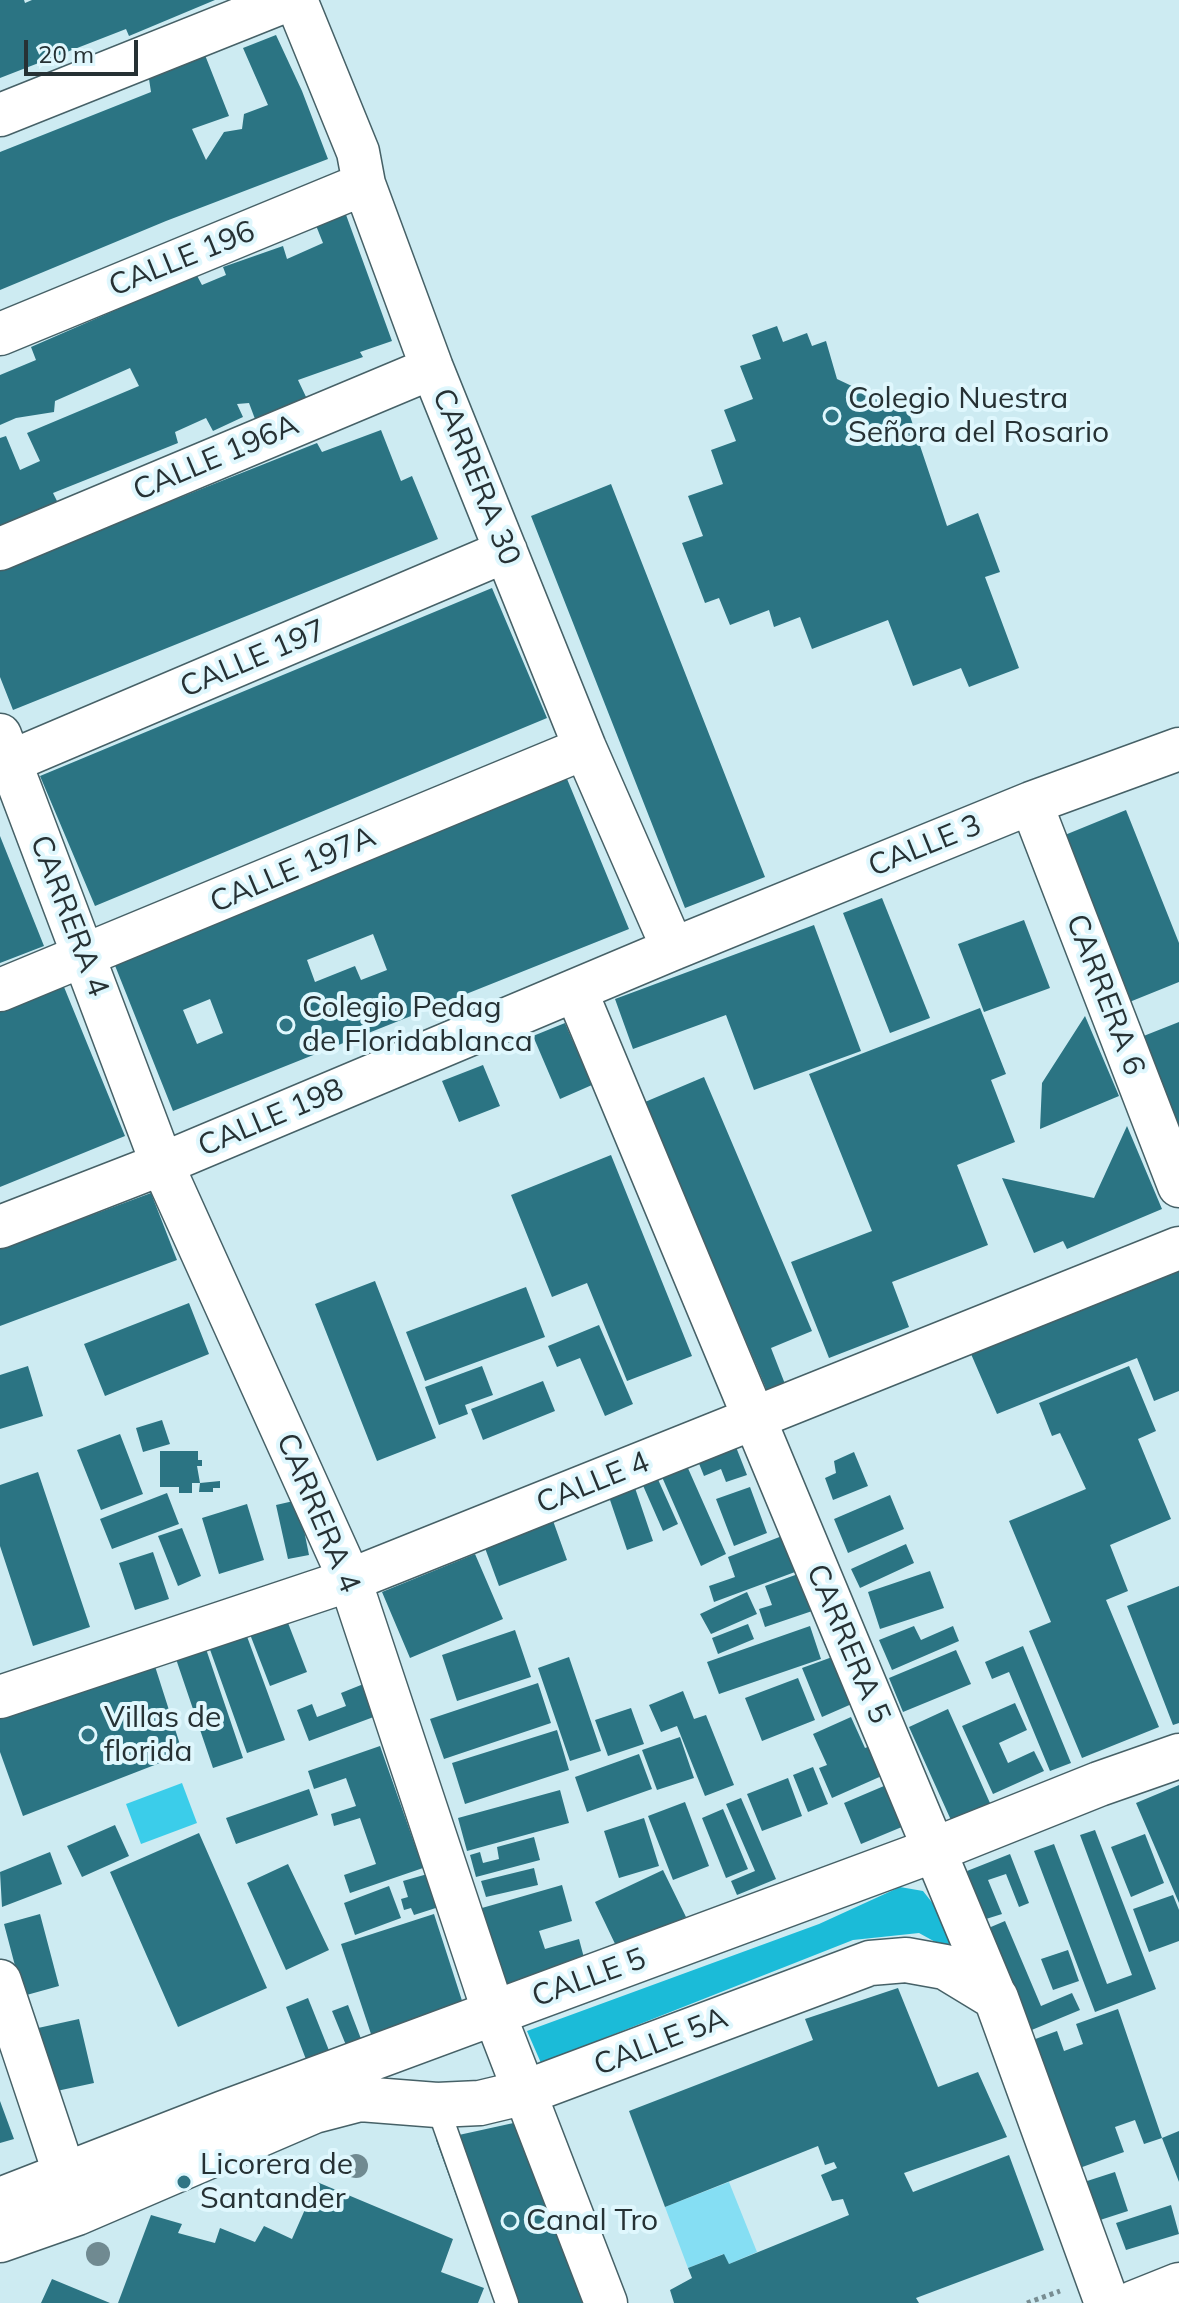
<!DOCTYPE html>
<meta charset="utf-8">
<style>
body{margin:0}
#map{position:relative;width:1179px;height:2303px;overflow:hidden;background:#cdebf2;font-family:Mulish,sans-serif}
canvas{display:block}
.scale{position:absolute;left:24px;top:40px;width:114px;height:36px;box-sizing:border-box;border:4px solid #263134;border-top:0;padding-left:10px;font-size:24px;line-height:28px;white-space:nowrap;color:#263134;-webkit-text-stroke:6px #dff7fd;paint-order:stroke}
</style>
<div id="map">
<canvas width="1179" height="2303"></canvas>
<div class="scale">20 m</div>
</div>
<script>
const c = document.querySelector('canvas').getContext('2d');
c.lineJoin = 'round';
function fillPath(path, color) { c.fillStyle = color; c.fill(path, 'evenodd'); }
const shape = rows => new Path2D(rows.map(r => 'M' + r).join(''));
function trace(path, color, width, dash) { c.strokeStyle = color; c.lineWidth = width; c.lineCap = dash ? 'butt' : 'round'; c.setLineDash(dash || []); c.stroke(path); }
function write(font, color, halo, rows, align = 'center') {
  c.font = font + ' Mulish,sans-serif'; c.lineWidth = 8; c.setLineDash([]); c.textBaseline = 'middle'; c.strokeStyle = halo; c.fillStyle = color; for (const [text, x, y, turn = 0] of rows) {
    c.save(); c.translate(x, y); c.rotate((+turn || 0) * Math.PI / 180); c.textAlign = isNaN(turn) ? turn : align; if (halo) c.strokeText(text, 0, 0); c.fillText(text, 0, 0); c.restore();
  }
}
const green = shape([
 [729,2182,757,2252,729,2264,723,2254,688,2268,665,2207]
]);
const forest = shape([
 [900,1887,923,1891,938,1910,959,1955,919,1933,853,1940,541,2063,527,2031,819,1924]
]);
const water = shape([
 [182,1783,197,1823,141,1844,126,1804]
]);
const building = shape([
 [0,0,24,0,25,3,32,0,215,0,129,36,126,29,0,78],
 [276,35,302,91,328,159,166,221,0,290,0,152,151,92,149,79,167,72,165,65,203,50,229,116,192,129,206,160,224,132,242,129,244,114,268,105,243,48],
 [345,212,392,341,360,352,363,357,298,380,307,399,255,419,249,403,237,404,243,417,213,431,206,418,175,432,178,443,53,493,59,505,0,530,0,438,6,436,20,470,40,461,27,433,139,386,130,368,55,401,54,412,16,418,0,425,0,375,36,360,31,347,118,309,119,297,194,270,202,285,226,275,223,267,283,246,287,259,323,243,315,223],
 [777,326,783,342,807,333,812,346,826,341,837,379,909,413,947,526,978,513,1000,572,985,577,1019,668,969,687,961,668,913,686,888,620,812,649,800,617,774,627,769,610,730,625,719,598,705,603,682,543,703,536,688,496,723,484,711,450,736,441,724,410,753,399,740,366,761,359,752,335],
 [381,430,401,481,412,476,438,539,13,710,0,677,0,569,317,443,322,452],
 [611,484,765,877,685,908,531,516],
 [492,588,547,718,95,906,40,776],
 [565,774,629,929,173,1111,112,958],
 [373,934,387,970,361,980,355,966,315,982,307,960],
 [210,999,223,1033,197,1044,183,1010],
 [1126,810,1179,943,1179,982,1127,1003,1060,837],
 [0,836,44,946,0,963],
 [882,898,930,1018,890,1033,843,913],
 [1024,920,1050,988,984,1012,958,944],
 [814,925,861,1051,754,1090,726,1015,633,1049,615,999],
 [64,987,125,1136,0,1187,0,1012],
 [980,1008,1006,1074,991,1080,1015,1142,957,1165,988,1245,892,1282,909,1327,829,1358,791,1262,872,1231,809,1074],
 [1085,1016,1119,1096,1040,1129,1042,1083],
 [1179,1022,1179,1142,1136,1039],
 [565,1023,592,1085,560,1099,533,1036],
 [483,1065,500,1106,459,1122,442,1081],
 [704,1077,812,1331,771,1348,785,1384,767,1391,645,1102],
 [1127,1126,1162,1209,1067,1249,1063,1241,1034,1253,1002,1178,1094,1198],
 [611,1155,692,1356,627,1381,587,1283,552,1297,511,1195],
 [151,1193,177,1260,0,1326,0,1249],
 [1179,1270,1179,1391,1154,1401,1137,1358,997,1414,971,1354],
 [375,1281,436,1438,377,1461,315,1304],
 [526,1287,545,1337,425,1381,406,1332],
 [189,1303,209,1354,105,1396,84,1344],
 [599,1325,633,1404,605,1416,580,1358,557,1367,548,1346],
 [28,1366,43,1416,0,1429,0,1375],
 [482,1366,493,1395,465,1405,468,1414,439,1425,425,1387],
 [1129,1366,1156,1431,1138,1439,1171,1519,1110,1545,1128,1591,1106,1600,1159,1727,1082,1758,1029,1631,1051,1622,1009,1521,1086,1489,1060,1433,1052,1436,1039,1403],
 [543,1381,555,1411,483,1440,471,1409],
 [162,1420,170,1444,143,1452,136,1428],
 [120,1434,143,1494,101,1510,77,1450],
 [736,1447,747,1475,726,1482,721,1469,704,1476,698,1461],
 [160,1451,198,1451,198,1460,202,1460,202,1466,197,1466,200,1483,220,1481,220,1488,213,1488,213,1492,199,1492,200,1483,192,1483,192,1493,179,1493,179,1487,160,1487],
 [854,1452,868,1486,833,1500,825,1478,836,1473,834,1461],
 [687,1466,726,1554,701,1566,662,1477],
 [38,1472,90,1627,33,1646,0,1546,0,1485],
 [656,1475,678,1524,663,1531,641,1481],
 [750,1487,767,1533,734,1546,716,1499],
 [635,1488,653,1541,627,1550,609,1497],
 [167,1493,179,1524,112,1549,100,1519],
 [890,1495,904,1529,848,1553,834,1519],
 [298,1500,309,1555,288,1559,276,1505],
 [247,1504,264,1560,219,1574,202,1518],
 [551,1515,567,1560,499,1586,482,1540],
 [182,1528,201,1576,178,1586,158,1536],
 [782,1536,795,1572,714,1602,709,1586,735,1577,728,1557],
 [906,1544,914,1563,860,1588,851,1569],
 [153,1552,169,1599,135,1610,119,1563],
 [475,1554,503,1619,410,1658,382,1592],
 [930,1571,944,1608,880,1629,868,1592],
 [798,1574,824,1607,765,1627,759,1609,772,1605,765,1586],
 [1179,1586,1179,1723,1173,1725,1127,1606],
 [747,1592,757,1614,711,1634,700,1614],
 [283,1610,307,1672,270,1686,246,1624],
 [748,1624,754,1639,718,1654,712,1638],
 [810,1626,821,1659,719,1694,707,1662],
 [914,1626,921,1640,953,1626,959,1641,892,1670,879,1640],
 [515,1630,531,1677,457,1701,442,1655],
 [245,1631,285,1740,247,1753,208,1644],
 [205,1646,243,1758,213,1768,175,1656],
 [1023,1646,1071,1763,1050,1771,1009,1672,992,1679,985,1662],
 [956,1650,971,1684,903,1712,889,1678],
 [835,1656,854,1703,822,1717,802,1668],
 [569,1657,601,1751,570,1761,538,1668],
 [153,1660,183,1754,23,1816,0,1752,0,1717],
 [798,1678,815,1720,762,1741,745,1698],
 [366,1683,379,1715,309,1741,297,1710,312,1704,317,1717,346,1706,341,1693],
 [538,1683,551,1723,444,1759,430,1719],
 [683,1691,694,1719,706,1715,734,1785,705,1796,677,1726,661,1732,649,1705],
 [1015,1703,1027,1730,999,1743,1008,1763,1034,1751,1044,1771,993,1794,962,1726],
 [631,1708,644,1744,608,1756,595,1720],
 [948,1709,994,1812,955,1829,909,1727],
 [851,1717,865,1748,880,1742,893,1771,832,1798,819,1768,827,1765,813,1734],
 [557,1730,569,1770,465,1804,452,1763],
 [680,1737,694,1778,657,1790,642,1750],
 [380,1746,423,1868,350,1893,344,1875,376,1864,360,1818,334,1826,331,1814,356,1806,346,1778,314,1789,308,1771],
 [639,1754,652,1789,587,1812,575,1777],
 [813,1767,828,1804,808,1812,793,1775],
 [788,1778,802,1816,762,1831,747,1794],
 [891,1783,909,1824,861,1844,844,1803],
 [1179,1785,1179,1903,1136,1803],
 [309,1789,318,1815,236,1844,226,1818],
 [560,1790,569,1823,467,1851,458,1818],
 [741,1798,776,1879,737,1895,731,1881,755,1871,726,1804],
 [685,1802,709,1866,673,1880,648,1816],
 [723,1809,748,1869,726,1878,702,1818],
 [644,1818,659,1866,619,1878,604,1831],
 [115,1825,129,1856,82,1877,67,1846],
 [1095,1830,1156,1989,1095,2012,1034,1851,1054,1844,1107,1984,1132,1975,1080,1835],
 [199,1833,267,1988,178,2027,110,1872],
 [1145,1834,1164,1883,1131,1897,1111,1847],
 [534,1837,540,1860,476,1877,470,1855,480,1852,483,1863,499,1859,497,1847],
 [50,1852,62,1884,2,1907,0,1872],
 [1010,1854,1029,1903,1019,1907,1006,1874,988,1880,1002,1914,986,1919,967,1871],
 [288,1864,329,1950,286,1970,247,1883],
 [534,1868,538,1885,486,1897,481,1881],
 [663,1870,686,1917,618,1950,595,1902],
 [431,1873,442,1906,414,1915,411,1908,404,1910,401,1899,408,1897,403,1881],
 [562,1885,572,1921,539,1931,545,1949,579,1939,587,1969,500,1995,475,1910],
 [389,1886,401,1918,355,1935,344,1903],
 [1173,1895,1179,1910,1179,1941,1149,1952,1133,1909],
 [40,1914,59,1986,23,1996,4,1924],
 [434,1914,466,2013,374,2043,341,1944],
 [1005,1921,1041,2006,1072,1993,1080,2010,1022,2034,979,1932],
 [1068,1950,1079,1981,1053,1990,1041,1959],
 [898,1988,938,2087,978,2072,1007,2137,904,2173,913,2192,1009,2155,1044,2250,916,2298,919,2303,674,2303,670,2290,692,2278,688,2268,724,2254,729,2264,849,2215,843,2199,832,2201,821,2175,837,2168,834,2162,825,2165,818,2146,665,2207,629,2111,813,2040,805,2019],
 [308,1998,330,2053,307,2062,286,2007],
 [348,2005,363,2044,348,2050,332,2011],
 [1118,2009,1162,2138,1144,2144,1135,2120,1115,2127,1124,2152,1074,2170,1030,2041,1057,2031,1064,2051,1083,2044,1076,2024],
 [79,2019,94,2083,52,2092,38,2028],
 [0,2101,14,2139,0,2143],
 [518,2122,584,2303,495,2303,436,2140],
 [1179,2131,1179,2182,1162,2138],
 [1115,2172,1128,2211,1097,2221,1084,2182],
 [317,2182,453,2239,441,2272,484,2288,478,2303,118,2303,151,2215,182,2224,178,2233,215,2243,220,2228,255,2242,264,2226,292,2239],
 [1171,2205,1179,2234,1126,2250,1116,2223],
 [52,2279,110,2303,41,2303]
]);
const path = shape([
 [1027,2303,1060,2291]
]);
const service = shape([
 [437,2105,507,2303]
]);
const minor = shape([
 [296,0,358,152,364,184,432,368,585,748,673,949],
 [0,115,288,0],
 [0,334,364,184],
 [0,549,432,368],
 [0,735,162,1164,350,1580,494,2013,606,2303],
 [0,766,506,551],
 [1031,803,1179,1186],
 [0,990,585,748],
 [576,991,996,1998],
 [0,1227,162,1164,673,949,1031,803,1179,749],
 [0,1697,350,1580,1179,1248],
 [0,1981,76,2208]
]);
const secondary = shape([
 [0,2200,224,2113,934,1850,1099,1784,1179,1756],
 [0,2240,77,2213,314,2111,360,2099,437,2105,480,2103,526,2092,870,1963,906,1960,945,1967,996,1998,1107,2303],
 [1134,2303,1179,2285]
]);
const trees = [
 [356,2166],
 [98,2254]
];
const markers = [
 [832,416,8,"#307584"],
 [286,1025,8,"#307584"],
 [88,1735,8,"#307584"],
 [184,2182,8,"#307584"],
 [510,2221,8,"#307584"]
];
const streetNames = [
 ["CALLE 196",182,259,-22],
 ["CALLE 196A",216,458,-23],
 ["CARRERA 30",476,477,68],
 ["CALLE 197",253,659,-23],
 ["CALLE 3",925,846,-22],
 ["CALLE 197A",293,870,-23],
 ["CARRERA 4",69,916,69],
 ["CARRERA 6",1105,995,69],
 ["CALLE 198",271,1118,-23],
 ["CALLE 4",593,1483,-22],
 ["CARRERA 4",318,1513,67],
 ["CARRERA 5",848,1644,67],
 ["CALLE 5",589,1978,-20],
 ["CALLE 5A",661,2042,-21]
];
const poiNames = [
 ["Colegio Nuestra",848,399],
 ["Señora del Rosario",848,433],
 ["Colegio Pedag",302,1008],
 ["de Floridablanca",302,1042],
 ["Villas de",104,1718],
 ["florida",104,1752],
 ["Licorera de",200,2165],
 ["Santander",200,2199],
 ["Canal Tro",526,2221]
];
fillPath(green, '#85def3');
fillPath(forest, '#1bbbd8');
fillPath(water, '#3bcdea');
fillPath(building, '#2b7483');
trace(service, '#466167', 25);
trace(minor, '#466167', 45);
trace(secondary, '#466167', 47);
trace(path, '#788d92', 5, [4, 4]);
trace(service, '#fff', 22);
trace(minor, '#fff', 42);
trace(secondary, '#fff', 44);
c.fillStyle = '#708a91';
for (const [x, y] of trees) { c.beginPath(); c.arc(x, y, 12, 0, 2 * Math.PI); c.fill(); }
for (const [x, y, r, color] of markers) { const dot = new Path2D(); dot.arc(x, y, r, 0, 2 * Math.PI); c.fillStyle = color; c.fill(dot); trace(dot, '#dff7fd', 3); }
write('30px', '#263134', '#dff7fd', streetNames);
write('30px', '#263134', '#dff7fd', poiNames, 'left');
</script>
